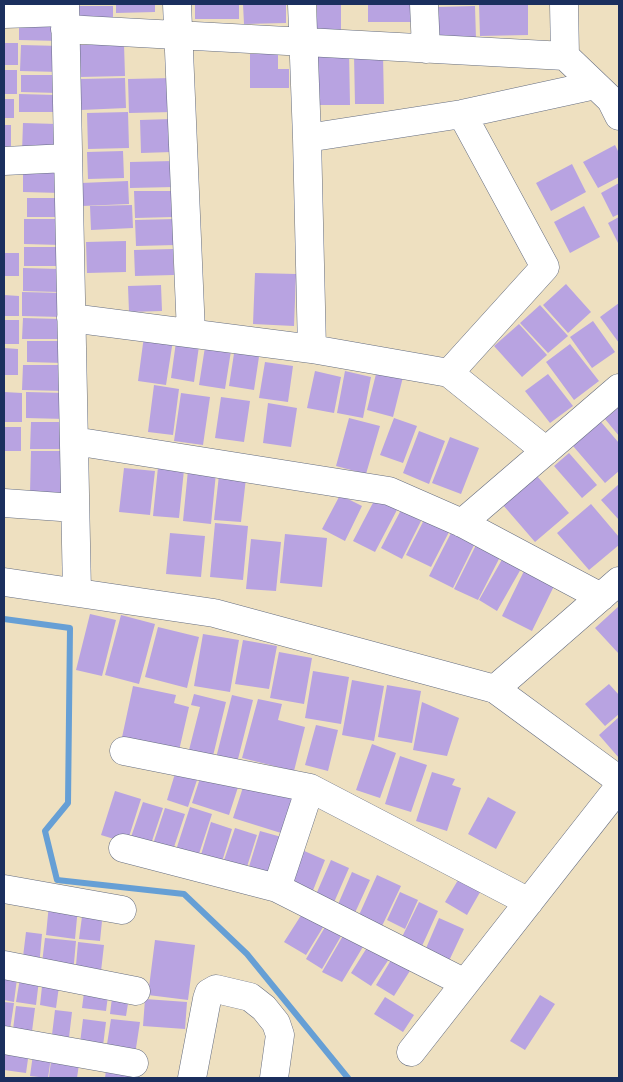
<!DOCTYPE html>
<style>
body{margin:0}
#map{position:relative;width:623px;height:1082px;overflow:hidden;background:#eee0c0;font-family:"Libre Caslon Text",serif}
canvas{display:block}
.frame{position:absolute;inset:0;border:5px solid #1b2f5e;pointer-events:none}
</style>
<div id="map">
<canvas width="623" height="1082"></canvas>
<div class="frame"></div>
</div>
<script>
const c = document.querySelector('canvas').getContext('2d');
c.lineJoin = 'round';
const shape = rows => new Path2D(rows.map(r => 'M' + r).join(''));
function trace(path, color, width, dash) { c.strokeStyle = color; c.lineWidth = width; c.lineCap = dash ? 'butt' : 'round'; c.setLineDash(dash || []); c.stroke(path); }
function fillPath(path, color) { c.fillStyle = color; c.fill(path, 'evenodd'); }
const stream = shape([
 [4,619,70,628,68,803,45,831,57,880,184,894,247,954,348,1078]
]);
const building = shape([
 [116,4,155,4,155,12,116,13],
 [195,4,239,4,239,19,195,19],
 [243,4,286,4,286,23,244,24],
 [317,4,341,4,341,31,317,31],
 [368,4,413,4,413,22,368,22],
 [479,4,528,4,528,35,480,36],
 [71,6,113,6,113,20,71,20],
 [475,6,476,39,438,40,437,7],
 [19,15,59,16,59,41,19,40],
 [4,43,18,43,18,65,4,65],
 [124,44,125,76,80,77,79,45],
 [21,45,61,46,60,72,20,71],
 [317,51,349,51,350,105,317,105],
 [250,54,278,54,278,69,289,69,289,88,250,88],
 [354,55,383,55,384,104,355,104],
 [4,70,17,70,17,94,4,94],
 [21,75,58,75,58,93,21,92],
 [125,78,126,108,81,110,80,79],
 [172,78,173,112,129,113,128,79],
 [19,94,56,95,55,112,19,112],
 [4,99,14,99,14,118,4,118],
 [128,112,129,148,88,149,87,113],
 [171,119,172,152,141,153,140,120],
 [23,123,57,124,57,152,22,152],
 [4,125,11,125,11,153,4,153],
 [615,145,619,153,619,177,598,188,583,162],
 [123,151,124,178,88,179,87,152],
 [173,161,174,187,130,188,130,162],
 [23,163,61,163,61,193,23,192],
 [572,164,586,192,551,211,536,183],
 [128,181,129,204,82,206,81,183],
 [619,183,619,214,613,217,601,193],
 [134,191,172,191,173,217,135,218],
 [27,198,60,198,60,217,27,217],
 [132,205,133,228,91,230,90,206],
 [584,206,600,237,570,253,554,222],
 [619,217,619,245,608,223],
 [24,219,61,219,61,245,24,244],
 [176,219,176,245,136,246,135,220],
 [126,241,126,272,87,273,86,242],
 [24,247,62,247,61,266,24,266],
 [173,249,174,275,135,276,134,250],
 [4,253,19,253,19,276,4,276],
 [23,268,60,269,59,292,23,291],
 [255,273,296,274,294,326,253,324],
 [566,284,591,312,568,333,543,305],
 [161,285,162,311,129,312,128,286],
 [22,292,63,293,62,317,22,316],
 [4,295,19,296,19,316,4,316],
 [619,303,619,343,600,317],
 [540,305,568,336,548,353,520,323],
 [23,318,61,319,61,339,22,339],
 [4,320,19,320,19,344,4,344],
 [593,321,615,352,592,368,570,337],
 [519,324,547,355,522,377,494,346],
 [144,336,173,340,166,385,138,381],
 [27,341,63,341,63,363,27,362],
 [176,342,199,346,194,382,171,378],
 [570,344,599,381,574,400,546,362],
 [205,347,231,351,225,389,199,385],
 [235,347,260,350,254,390,229,386],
 [4,348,18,349,18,375,4,375],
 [265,362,293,366,288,402,259,398],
 [23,365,64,365,64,391,22,390],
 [377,370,403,377,393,417,367,410],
 [315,371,341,377,334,413,307,408],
 [345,371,371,377,363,418,337,413],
 [548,374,573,406,550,423,525,391],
 [154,385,179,389,173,435,148,432],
 [4,392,22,393,22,422,4,422],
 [26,392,65,393,65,419,26,418],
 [181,393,210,397,203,445,174,441],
 [221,397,250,401,244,442,215,438],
 [268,403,297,408,291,447,263,443],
 [619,407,619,436,605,419],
 [349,418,380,426,366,474,336,466],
 [394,418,417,426,403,463,380,455],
 [31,422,64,422,64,449,30,449],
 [601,422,619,443,619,471,605,483,573,446],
 [4,427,21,427,21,451,4,451],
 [419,431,445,441,429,484,403,473],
 [450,437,479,448,461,494,432,483],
 [31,451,67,451,67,494,30,493],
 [569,453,597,485,582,498,554,466],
 [158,467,184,470,179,518,153,516],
 [124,468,155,471,150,515,119,512],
 [188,470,216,473,211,524,183,521],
 [219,475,246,478,241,522,214,520],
 [537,476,569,513,535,542,503,505],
 [619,484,619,520,601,500],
 [340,495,362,506,345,541,322,529],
 [376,497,398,508,375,552,353,541],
 [591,504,619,537,619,545,589,570,557,533],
 [401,510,421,521,402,559,381,548],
 [424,520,449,532,431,567,406,555],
 [215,523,248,526,243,580,210,577],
 [170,533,205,536,201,577,166,574],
 [451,533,474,545,453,588,429,576],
 [285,534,327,538,322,587,280,583],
 [251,539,281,542,276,591,246,589],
 [476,545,500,557,478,600,454,589],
 [504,556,522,567,497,611,479,600],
 [524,571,554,586,532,631,502,616],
 [619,606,619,654,595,628],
 [90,614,116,620,102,676,76,670],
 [121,615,155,624,139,684,105,675],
 [158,627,199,637,187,688,145,677],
 [203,634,239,640,230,692,194,686],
 [243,640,277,646,269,689,235,684],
 [279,652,312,658,304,704,270,698],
 [313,671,349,677,341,724,305,718],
 [352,680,384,686,374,741,342,735],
 [609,684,619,695,619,714,605,726,585,704],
 [387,685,421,691,412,743,378,737],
 [133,686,176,695,174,703,189,707,178,755,121,742],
 [194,694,226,702,213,756,189,750,200,707,191,705],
 [232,695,253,700,237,763,216,758],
 [258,699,282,704,278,720,305,727,294,771,242,758],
 [422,702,459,718,447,756,413,750],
 [619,717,619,758,599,735],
 [316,725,338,730,328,771,305,765],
 [372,744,396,753,380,798,356,790],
 [400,756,427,765,411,812,385,804],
 [177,767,199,774,188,807,167,800],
 [203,769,240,781,229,815,192,803],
 [432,772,455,779,452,785,461,788,447,831,416,821],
 [246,778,294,794,281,833,233,818],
 [115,791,141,799,127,843,101,835],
 [488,797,516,812,496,849,468,834],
 [143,802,163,808,150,847,130,840],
 [190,807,212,814,198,857,176,850],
 [165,808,185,814,172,853,152,847],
 [211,822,232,829,221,865,200,858],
 [235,828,257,835,245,873,222,866],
 [260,831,285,838,272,880,247,873],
 [302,850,325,860,312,893,288,884],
 [331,860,349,868,332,907,314,899],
 [352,872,370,880,353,917,336,909],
 [377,875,401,886,382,926,359,915],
 [461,875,483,887,467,915,445,902],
 [400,892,418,900,405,929,387,920],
 [419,902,438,911,422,946,402,937],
 [49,904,78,907,75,939,46,935],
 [307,906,328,919,306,955,284,942],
 [83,909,103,911,100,941,79,939],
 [439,918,464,929,448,963,424,953],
 [328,922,344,931,322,969,306,959],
 [26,932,42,934,39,967,22,965],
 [344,934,364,945,342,982,322,972],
 [45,938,76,941,73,974,41,971],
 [155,940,195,945,188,1000,148,995],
 [78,942,104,945,100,980,75,977],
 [368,946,389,959,371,986,351,973],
 [394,955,413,966,394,996,376,985],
 [4,969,18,971,14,1002,4,1000],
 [43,977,60,979,56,1008,40,1005],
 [20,978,39,980,36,1005,16,1002],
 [85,985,109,988,106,1011,82,1008],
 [113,989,130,991,126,1016,110,1014],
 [540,995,555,1004,525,1050,510,1041],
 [385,997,414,1015,403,1032,374,1014],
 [145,999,187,1002,185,1029,143,1026],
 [4,1002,14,1003,9,1036,4,1036],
 [16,1006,35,1008,31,1039,12,1037],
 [55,1010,72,1012,68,1046,51,1043],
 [83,1019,106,1022,102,1054,79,1051],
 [111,1019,140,1022,134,1061,105,1057],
 [6,1042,30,1045,26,1073,4,1070],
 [34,1047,52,1050,48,1078,30,1076],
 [52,1053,80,1057,77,1078,49,1077],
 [107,1062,139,1067,138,1078,105,1078]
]);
const minor = shape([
 [65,4,77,592],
 [177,4,191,333],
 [302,4,307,138,312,349],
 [424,4,426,49],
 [564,4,565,56],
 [4,14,65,12],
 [65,29,565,56,611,100,619,116],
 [307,138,462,114,595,85],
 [4,161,68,158],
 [71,318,312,349,449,373,546,451],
 [449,373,545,267,462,114],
 [74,441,389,491,462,523,601,597],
 [4,503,75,508],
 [462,523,619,388],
 [495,689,619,581],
 [124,751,310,788,529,902],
 [123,848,277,888,465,983],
 [277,888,310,788],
 [4,889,122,910],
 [4,965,136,991],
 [4,1040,134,1063],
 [411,1052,619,787],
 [192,1078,207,999,209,993,216,989,250,997,264,1008,276,1023,280,1035,274,1078]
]);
const major = shape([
 [4,582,214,613,495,689,619,780]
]);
trace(stream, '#669fd5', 6);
fillPath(building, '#b8a3e1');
trace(minor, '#656d80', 29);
trace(major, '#656d80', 29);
trace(minor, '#fff', 28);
trace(major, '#fff', 28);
</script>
